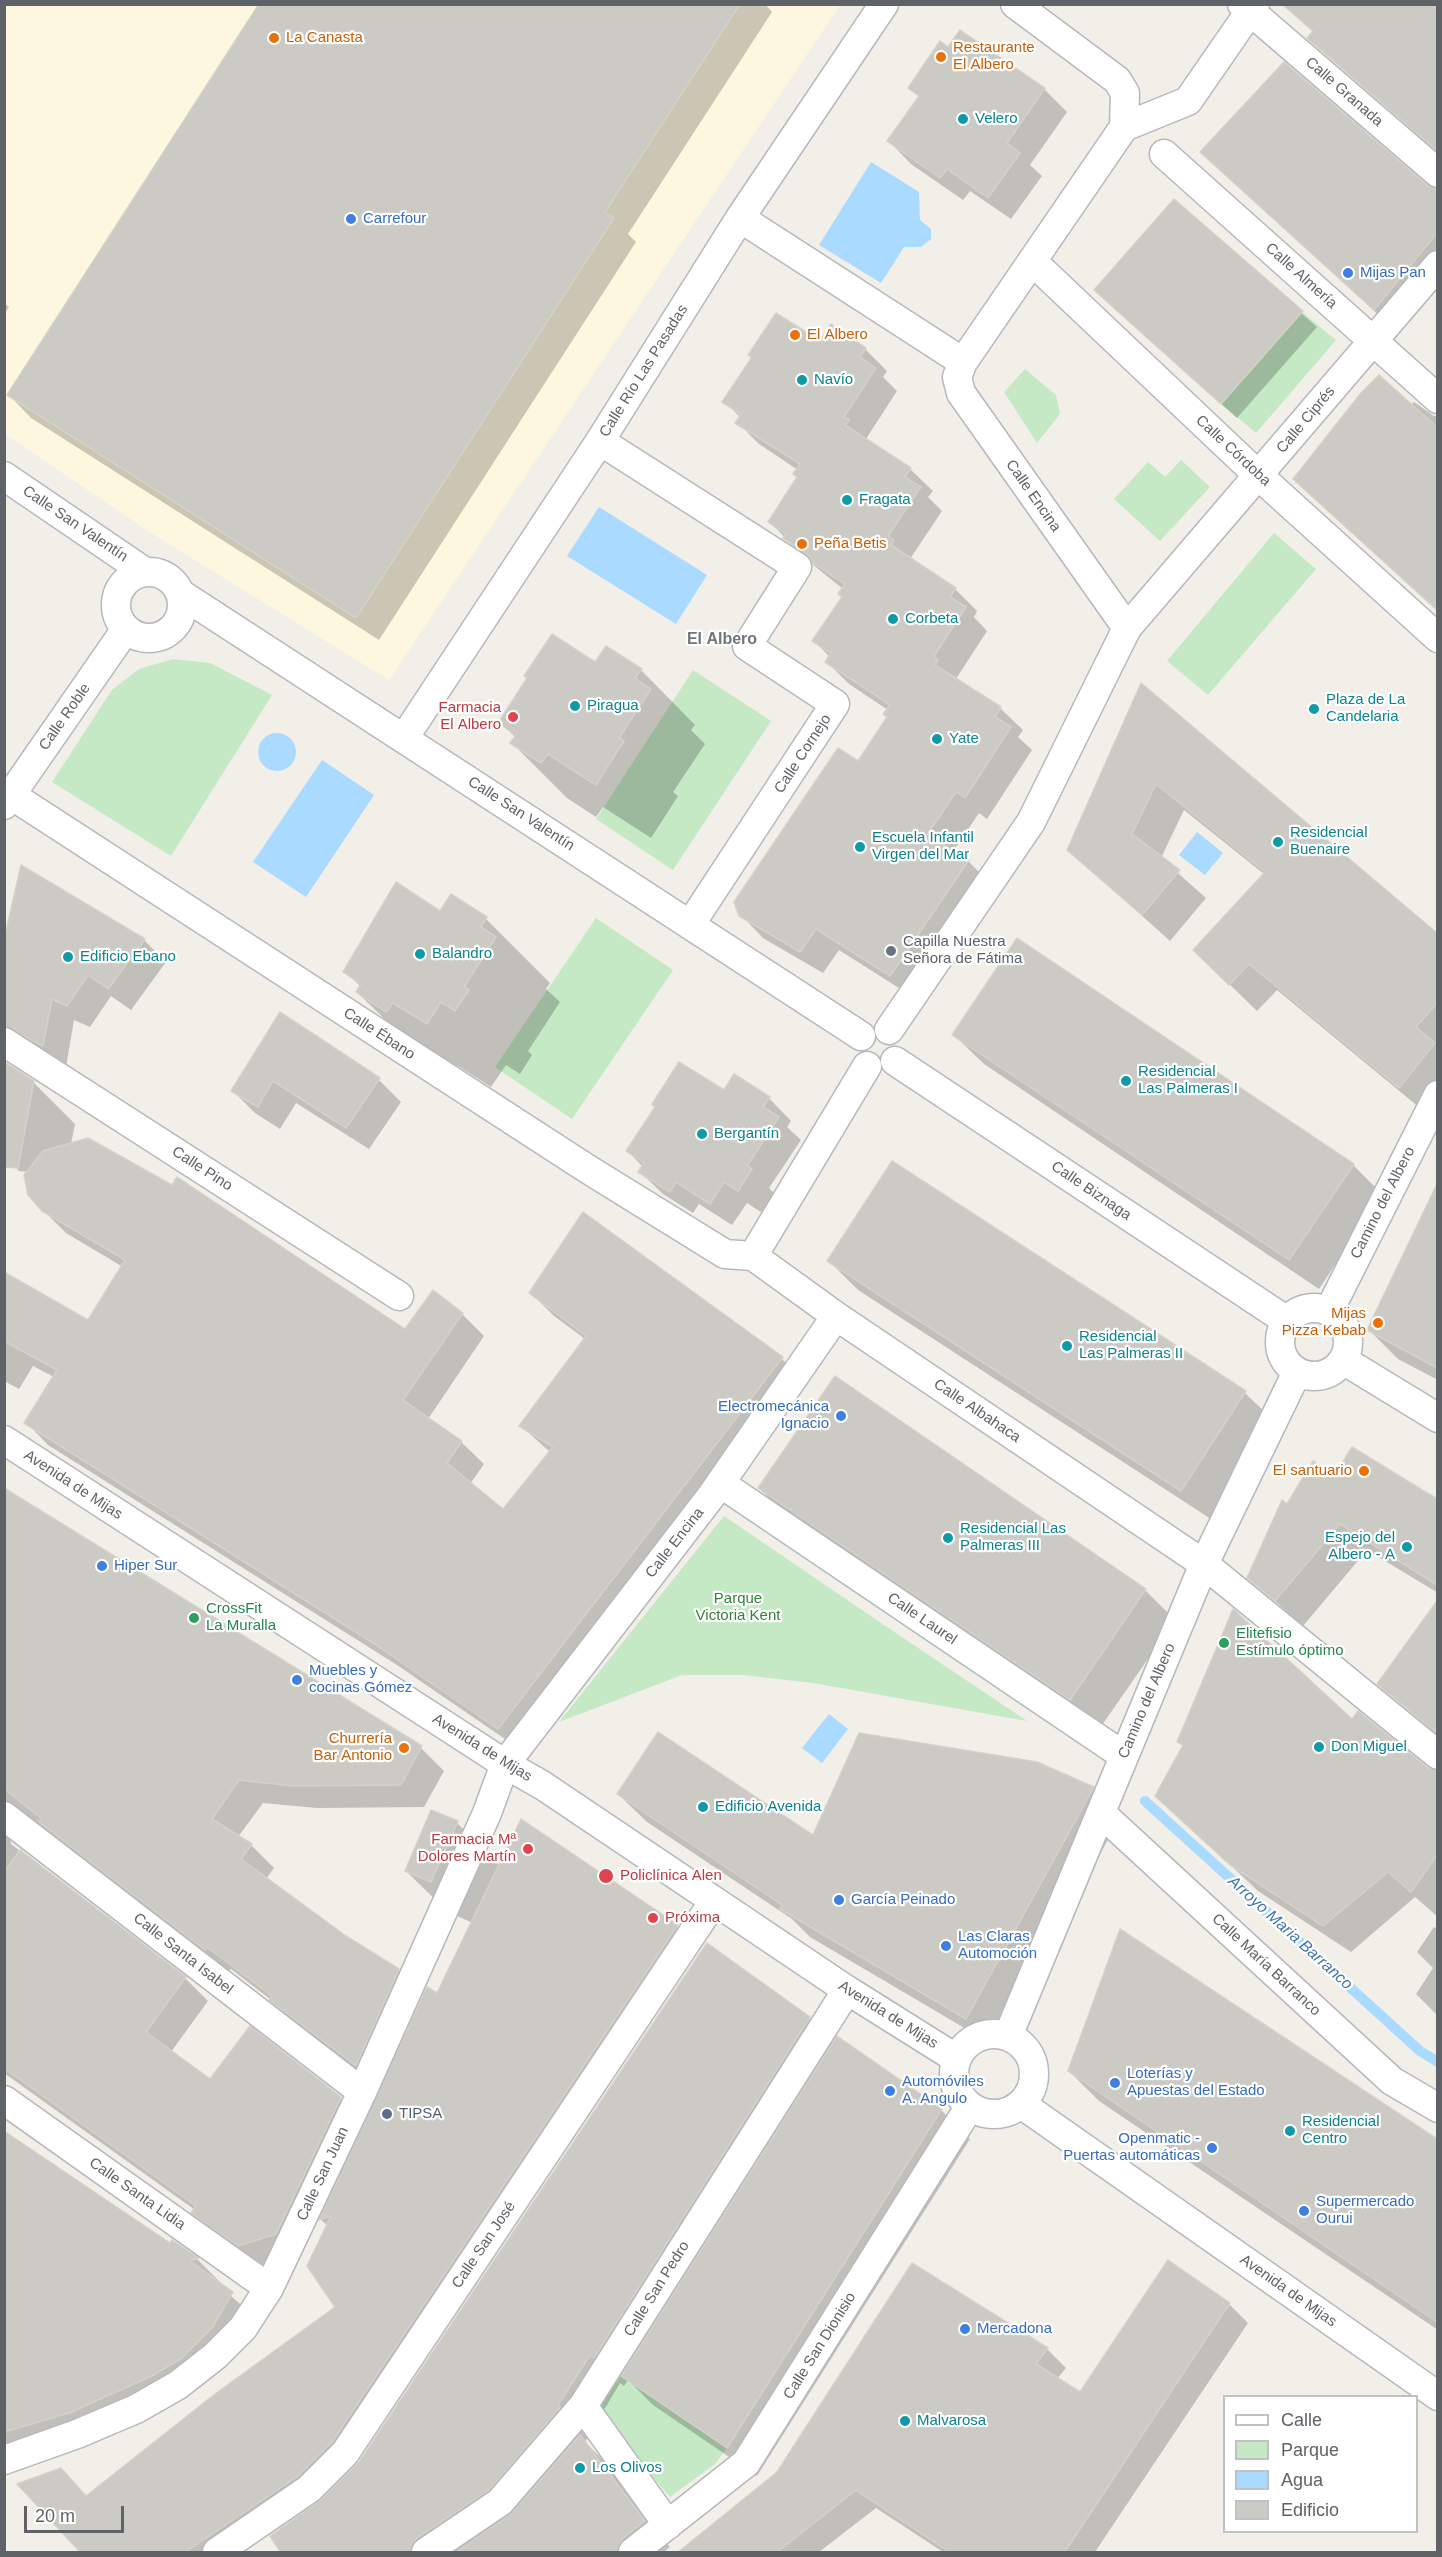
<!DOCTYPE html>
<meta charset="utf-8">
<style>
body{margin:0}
#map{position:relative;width:1442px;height:2557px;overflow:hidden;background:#f1efe8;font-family:Arial,sans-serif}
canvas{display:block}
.frame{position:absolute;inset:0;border:6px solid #5f6368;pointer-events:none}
.legend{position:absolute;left:1223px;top:2395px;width:195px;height:138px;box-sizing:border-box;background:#fff;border:2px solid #bfc1c3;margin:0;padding:8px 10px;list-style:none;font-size:18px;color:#5f6368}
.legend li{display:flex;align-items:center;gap:12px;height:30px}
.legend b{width:30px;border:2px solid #bfc1c3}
.scale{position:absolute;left:24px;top:2506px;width:100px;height:27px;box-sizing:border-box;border:3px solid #5f6368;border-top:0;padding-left:8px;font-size:18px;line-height:21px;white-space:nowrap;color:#5f6368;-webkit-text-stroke:4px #fff;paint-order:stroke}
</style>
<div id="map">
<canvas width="1442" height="2557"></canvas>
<div class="frame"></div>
<ul class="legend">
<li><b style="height:8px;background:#fff"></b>Calle</li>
<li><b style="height:16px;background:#c5e8c5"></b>Parque</li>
<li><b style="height:16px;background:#aadaff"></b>Agua</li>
<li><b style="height:16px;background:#cccac5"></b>Edificio</li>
</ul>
<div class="scale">20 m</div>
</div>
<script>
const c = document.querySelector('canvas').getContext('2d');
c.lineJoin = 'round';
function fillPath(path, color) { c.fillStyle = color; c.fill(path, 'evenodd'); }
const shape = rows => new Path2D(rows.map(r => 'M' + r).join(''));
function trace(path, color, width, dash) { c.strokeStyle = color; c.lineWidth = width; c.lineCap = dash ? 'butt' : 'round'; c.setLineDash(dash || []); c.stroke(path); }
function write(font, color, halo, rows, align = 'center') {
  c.font = font + ' Arial,sans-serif'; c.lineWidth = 4.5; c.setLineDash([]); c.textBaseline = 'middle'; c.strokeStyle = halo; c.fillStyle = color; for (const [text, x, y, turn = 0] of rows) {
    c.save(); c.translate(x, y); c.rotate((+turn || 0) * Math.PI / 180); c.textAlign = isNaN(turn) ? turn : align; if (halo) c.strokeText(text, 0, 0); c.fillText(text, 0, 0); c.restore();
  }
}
const commercial = shape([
 [4,5,840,5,389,680,148,531,5,434]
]);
const green = shape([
 [1302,312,1336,340,1256,433,1221,404],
 [1025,369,1056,395,1060,414,1037,443,1004,392],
 [1181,460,1210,487,1160,541,1114,499,1148,462,1165,477],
 [1274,533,1316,569,1208,695,1167,661],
 [173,659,210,663,272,695,171,856,52,782,112,690,139,669],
 [693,670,771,721,673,870,596,819],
 [596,918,673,970,572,1119,495,1067],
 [724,1516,881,1623,1027,1721,813,1683,743,1675,682,1675,559,1722],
 [621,2376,727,2448,715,2464,670,2497,597,2412]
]);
const water = shape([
 [871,162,919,192,920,220,931,229,931,239,921,247,904,247,881,283,819,245],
 [599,507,707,575,676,624,567,556],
 '258 752a19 19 0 1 1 38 0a19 19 0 1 1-38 0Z',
 [322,760,374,795,306,897,253,862],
 [1197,832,1223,853,1205,875,1179,855],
 [829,1714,848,1729,822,1763,802,1748]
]);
const shadow = shape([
 [261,4,765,4,772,12,628,234,636,242,379,640,31,418,9,395],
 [1308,4,1438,4,1438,152,1309,38,1314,33,1298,16],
 [961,32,1044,89,1067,112,1030,165,1042,176,1011,219,970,191,963,200,911,164,889,141,920,97,910,87,948,49],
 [1221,171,1438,189,1438,274,1393,328],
 [1174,201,1317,327,1237,418,1111,305],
 [4,303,9,307,4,315],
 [820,343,865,349,887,371,883,377,897,391,866,439,910,469,933,491,928,497,942,511,910,559,955,589,977,611,974,617,987,631,956,679,1000,708,1023,730,1018,737,1032,750,987,819,979,813,953,852,968,861,990,883,913,997,839,950,823,973,763,938,741,915,858,763,888,717,888,710,849,684,827,662,830,657,814,641,843,597,843,589,807,560,769,521,798,477,798,470,759,444,737,422,740,417,724,401],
 [1414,402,1434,416,1438,416,1438,610,1313,497],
 [596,664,641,670,695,725,691,730,705,744,673,792,678,796,651,838,603,807,596,817,567,798,512,743,516,738,500,722],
 [1141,686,1438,936,1438,1100,1426,1113,1277,990,1257,1011,1222,977,1264,874,1184,810,1161,858,1206,898,1170,941,1068,849],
 [441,913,486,919,550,983,546,989,560,1002,528,1051,532,1055,520,1074,506,1065,491,1087,458,1066,451,1075,422,1056,357,992,361,987,345,971],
 [144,940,166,962,131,1010,111,996,90,1027,74,1020,66,1067,4,1031,4,947],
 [280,1014,379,1080,401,1102,369,1149,296,1103,280,1129,255,1113,233,1091],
 [954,1035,1353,1165,1382,1194,1319,1289,984,1064],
 [33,1082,75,1124,71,1144,406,1331,462,1314,484,1336,428,1419,461,1442,484,1464,470,1484,504,1511,550,1452,521,1426,585,1339,554,1316,531,1293,583,1214,782,1359,805,1381,521,1750,397,1665,48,1445,26,1422,54,1377,33,1366,19,1389,4,1381,4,1273,89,1322,123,1267,66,1233,43,1210,28,1172,19,1171,4,1156],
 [724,1093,769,1098,791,1121,787,1127,801,1140,769,1188,774,1193,761,1212,747,1203,732,1225,699,1204,693,1213,663,1194,640,1172,643,1167,628,1151],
 [893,1163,1245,1393,1275,1422,1211,1519,858,1290,829,1261],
 [1438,1188,1438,1380,1398,1359,1369,1330],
 [835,1378,1146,1591,1175,1620,1100,1728,789,1518,759,1488],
 [1353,1449,1438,1500,1438,1593,1367,1550,1303,1626,1248,1577,1287,1506,1335,1477],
 [4,1490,421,1748,444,1771,424,1807,317,1808,263,1803,238,1837,251,1845,274,1868,266,1879,345,1937,398,1970,421,1993,379,2088,294,2022,270,1999,231,1969,228,1972,10,1837,11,1844,185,1978,208,2001,171,2052,211,2081,340,2098,363,2121,299,2256,262,2268,216,2235,193,2212,195,2210,4,2073],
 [1438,1603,1438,1736,1379,1684],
 [1352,1721,1427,1770,1438,1771,1438,1917,1415,1897,1351,1952,1258,1891,1156,1795,1184,1746,1179,1742],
 [1093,1788,1121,1816,995,2046,810,1937,792,1919,647,1822,618,1794,814,1838],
 [457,1823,500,1866,677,1926,692,1941,347,2457,222,2552,82,2552,87,2497,337,2307,328,2226,321,2220,428,1989,438,1995,473,1923,448,1912,406,1871],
 [1434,1927,1438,1929,1438,2016,1416,1994,1433,1968,1417,1952],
 [1121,1931,1438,2141,1438,2330,1099,2101,1069,2071],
 [708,1945,809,2018,834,2043,941,2110,970,2139,757,2476,653,2405,628,2380,624,2386,620,2383,585,2442,609,2466,670,2547,664,2552,283,2552,319,2504,360,2463],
 [4,2132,170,2245,173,2242,198,2260,220,2282,216,2283,255,2317,235,2351,4,2461],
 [1229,2304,1248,2323,1095,2552,943,2552,876,2508,819,2552,679,2552,1047,2349,1066,2368,1057,2379,1080,2394]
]);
const stream = shape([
 [1145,1801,1420,2051,1438,2062]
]);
const building = shape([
 [259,4,740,4,605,212,614,218,356,618,7,395,259,4],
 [1282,4,1437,4,1437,151,1307,38,1313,31,1282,4],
 [960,30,1045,88,1007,143,1020,153,988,198,947,169,940,178,887,141,919,96,908,88,940,41,948,47,960,30],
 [1284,62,1427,185,1437,189,1437,233,1374,310,1200,152,1284,62],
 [1174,199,1303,311,1221,404,1094,290,1174,199],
 [776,313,820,341,831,324,866,348,860,357,876,368,844,417,849,420,845,425,911,468,905,477,921,487,888,536,894,540,891,545,956,588,950,597,966,607,934,656,938,660,935,665,1001,707,995,717,1011,727,965,798,956,792,927,835,969,860,890,976,816,929,800,952,739,916,734,902,838,748,858,761,887,717,883,714,890,705,825,662,831,653,812,641,842,597,838,594,845,584,813,563,806,553,783,538,786,534,768,522,797,477,793,474,800,464,735,423,741,414,722,402,752,357,748,355,776,313],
 [1379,375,1437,427,1437,610,1293,479,1361,393,1379,375],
 [552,634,595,662,606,646,642,669,635,678,651,689,619,738,624,741,596,785,548,754,541,763,510,743,516,735,498,723,527,678,524,676,552,634],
 [1141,683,1437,933,1437,1003,1416,1027,1435,1043,1399,1088,1249,964,1229,985,1193,950,1265,872,1156,784,1132,834,1180,870,1142,915,1067,850,1141,683],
 [21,865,145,939,108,989,88,975,67,1006,52,999,43,1046,4,1026,4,940,21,865],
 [396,882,440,911,451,894,487,917,481,927,496,937,464,987,469,990,455,1011,441,1002,427,1024,393,1003,386,1012,356,992,361,984,343,972,396,882],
 [1017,938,1354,1164,1289,1260,952,1035,1017,938],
 [280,1012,380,1078,346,1128,273,1081,258,1107,231,1091,280,1012],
 [4,1062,34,1081,18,1168,4,1167,4,1062],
 [679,1062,724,1090,734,1074,770,1097,763,1107,779,1117,747,1166,752,1169,738,1191,724,1182,710,1204,676,1182,670,1192,638,1172,644,1163,626,1151,655,1107,652,1104,679,1062],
 [88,1138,172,1185,177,1177,405,1329,433,1290,463,1313,403,1400,462,1441,447,1463,503,1509,553,1447,519,1426,586,1336,529,1293,583,1212,783,1357,498,1729,373,1643,24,1423,57,1370,4,1341,4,1272,88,1320,125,1260,42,1211,28,1195,24,1175,43,1151,88,1138],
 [892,1161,1246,1391,1181,1491,827,1261,892,1161],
 [1437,1184,1437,1368,1367,1330,1437,1184],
 [835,1376,1146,1589,1070,1700,758,1488,835,1376],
 [1352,1447,1437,1499,1437,1585,1340,1524,1275,1601,1247,1578,1282,1500,1287,1504,1313,1461,1335,1475,1352,1447],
 [4,1488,422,1746,401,1785,293,1786,239,1780,212,1819,252,1844,241,1859,346,1936,399,1969,356,2066,269,2000,272,1996,207,1947,205,1950,39,1822,42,1819,4,1789,4,1488],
 [1437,1601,1437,1733,1377,1684,1437,1601],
 [1233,1609,1352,1719,1358,1711,1428,1768,1437,1771,1437,1855,1411,1892,1388,1872,1323,1926,1229,1864,1155,1796,1183,1745,1177,1742,1233,1609],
 [658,1732,813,1835,859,1733,1037,1762,1094,1787,966,2019,780,1909,782,1905,617,1794,658,1732],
 [431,1810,458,1821,431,1882,405,1871,431,1810],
 [521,1819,678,1925,332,2442,298,2476,184,2553,81,2553,17,2484,61,2468,86,2496,215,2394,335,2307,307,2266,331,2216,319,2220,427,1987,437,1993,521,1819],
 [20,1850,186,1977,146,2032,210,2079,250,2026,341,2097,276,2234,238,2246,191,2213,196,2206,4,2068,4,1872,20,1850],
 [1120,1929,1437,2139,1437,2322,1068,2071,1120,1929],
 [707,1943,810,2017,594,2358,590,2355,558,2405,560,2408,489,2490,417,2538,410,2553,281,2553,270,2536,318,2502,359,2462,707,1943],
 [837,2036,942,2109,727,2448,621,2376,837,2036],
 [4,2131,170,2243,172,2240,199,2258,190,2261,233,2292,212,2328,182,2358,152,2376,69,2413,4,2432,4,2131],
 [1168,2260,1230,2303,1064,2553,951,2553,856,2490,776,2553,677,2553,777,2472,912,2263,1048,2348,1036,2364,1080,2392,1168,2260],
 [580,2435,645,2521,622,2539,617,2553,455,2553,512,2513,580,2435]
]);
const street = shape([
 [1015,4,1117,80,1125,93,1124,127],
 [1242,4,1438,173],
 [1164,154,1438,399],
 [740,218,963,362],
 [1032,261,1259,476,1438,638],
 [600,441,797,567,747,646,835,704,690,925],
 [4,476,145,572],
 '116 605a33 33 0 1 1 66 0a33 33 0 1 1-66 0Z',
 [181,594,861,1036],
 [1127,628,1438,265],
 [404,738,600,441,740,218,884,4],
 [11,795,586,1168,725,1254,753,1256],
 [4,805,126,629],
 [889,1030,1031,822,1127,628,961,393,957,377,963,362,1124,127,1188,101,1255,4],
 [4,1042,399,1296],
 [895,1061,1287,1321],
 [753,1256,836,1316,1204,1564,1438,1755],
 [753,1256,867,1066],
 '1280 1342a34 34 0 1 1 68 0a34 34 0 1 1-68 0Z',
 [1329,1311,1438,1095],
 [1343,1360,1438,1418],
 [4,1440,505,1764,542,1785,847,1990,957,2059],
 [720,1483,1124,1756],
 [1102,1814,1392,2081,1438,2108],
 [4,1816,362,2092],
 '954 2074a40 40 0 1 1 80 0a40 40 0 1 1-80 0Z',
 [1008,2036,1204,1564,1297,1372],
 [4,2100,269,2288],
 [1021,2104,1438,2396],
 [583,2406,668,2525],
 [4,2460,77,2434,136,2409,178,2385,215,2356,243,2328,269,2288,362,2092,487,1813,505,1764,712,1495,836,1316],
 [217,2552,309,2489,345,2453,714,1901],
 [426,2552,500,2502,583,2406,847,1990],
 [633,2552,746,2463,970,2106]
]);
const markers = [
 [274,38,6,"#e8710a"],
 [941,57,6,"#e8710a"],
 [963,119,6,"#0f9aa8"],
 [351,219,6,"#3f7fe0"],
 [1348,273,6,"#3f7fe0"],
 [795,335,6,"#e8710a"],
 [802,380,6,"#0f9aa8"],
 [847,500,6,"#0f9aa8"],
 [802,544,6,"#e8710a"],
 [893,619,6,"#0f9aa8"],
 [575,706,6,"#0f9aa8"],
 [1314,709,6,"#0f9aa8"],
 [513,717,6,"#e0444e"],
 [937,739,6,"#0f9aa8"],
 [1278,842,6,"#0f9aa8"],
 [860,847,6,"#0f9aa8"],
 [891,951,6,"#6b7280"],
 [420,954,6,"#0f9aa8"],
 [68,957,6,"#0f9aa8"],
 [1126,1081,6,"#0f9aa8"],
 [702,1134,6,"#0f9aa8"],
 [1378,1323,6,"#e8710a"],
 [1067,1346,6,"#0f9aa8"],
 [841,1416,6,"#3f7fe0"],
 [1364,1471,6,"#e8710a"],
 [948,1538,6,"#0f9aa8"],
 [1407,1547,6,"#0f9aa8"],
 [102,1566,6,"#3f7fe0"],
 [194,1618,6,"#2e9e5b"],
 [1224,1643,6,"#2e9e5b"],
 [297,1680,6,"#3f7fe0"],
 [1319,1747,6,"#0f9aa8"],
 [404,1748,6,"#e8710a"],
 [703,1807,6,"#0f9aa8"],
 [528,1849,6,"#e0444e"],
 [606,1876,8,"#e0444e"],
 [839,1900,6,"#3f7fe0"],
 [653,1918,6,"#e0444e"],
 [946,1946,6,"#3f7fe0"],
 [1115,2083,6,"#3f7fe0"],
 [890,2091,6,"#3f7fe0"],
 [387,2114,6,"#5c6f8a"],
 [1290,2131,6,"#0f9aa8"],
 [1212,2148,6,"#3f7fe0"],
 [1304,2211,6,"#3f7fe0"],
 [965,2329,6,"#3f7fe0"],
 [905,2421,6,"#0f9aa8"],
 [580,2468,6,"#0f9aa8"]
];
const foodNames = [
 ["La Canasta",286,38],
 ["Restaurante",953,48],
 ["El Albero",953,65],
 ["El Albero",807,335],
 ["Peña Betis",814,544],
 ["Mijas",1366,1314,"right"],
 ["Pizza Kebab",1366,1331,"right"],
 ["El santuario",1352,1471,"right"],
 ["Churrería",392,1739,"right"],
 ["Bar Antonio",392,1756,"right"]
];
const streetNames = [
 ["Calle Granada",1344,92,41],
 ["Calle Almería",1301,276,42],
 ["Calle Río Las Pasadas",644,371,-58],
 ["Calle Ciprés",1306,420,-50],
 ["Calle Córdoba",1233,451,43],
 ["Calle Encina",1033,496,55],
 ["Calle San Valentín",75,524,34],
 ["Calle Roble",65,717,-55],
 ["Calle Cornejo",803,754,-57],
 ["Calle San Valentín",521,814,33],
 ["Calle Ébano",379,1034,33],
 ["Calle Pino",202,1169,33],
 ["Calle Biznaga",1091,1191,34],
 ["Camino del Albero",1383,1203,-63],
 ["Calle Albahaca",977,1411,34],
 ["Avenida de Mijas",73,1485,33],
 ["Calle Encina",675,1543,-52],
 ["Calle Laurel",922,1619,34],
 ["Camino del Albero",1147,1701,-67],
 ["Avenida de Mijas",482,1748,32],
 ["Calle Santa Isabel",183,1954,38],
 ["Calle María Barranco",1266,1965,43],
 ["Avenida de Mijas",888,2015,32],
 ["Calle San Juan",323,2174,-65],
 ["Calle Santa Lidia",137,2194,35],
 ["Calle San José",484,2245,-56],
 ["Calle San Pedro",657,2289,-58],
 ["Avenida de Mijas",1288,2291,35],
 ["Calle San Dionisio",820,2346,-58]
];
const cultureNames = [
 ["Velero",975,119],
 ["Navío",814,380],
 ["Fragata",859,500],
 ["Corbeta",905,619],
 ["Plaza de La",1326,700],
 ["Candelaria",1326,717],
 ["Piragua",587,706],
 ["Yate",949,739],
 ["Residencial",1290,833],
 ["Buenaire",1290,850],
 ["Escuela Infantil",872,838],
 ["Virgen del Mar",872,855],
 ["Balandro",432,954],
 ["Edificio Ebano",80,957],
 ["Residencial",1138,1072],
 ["Las Palmeras I",1138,1089],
 ["Bergantín",714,1134],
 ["Residencial",1079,1337],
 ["Las Palmeras II",1079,1354],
 ["Residencial Las",960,1529],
 ["Palmeras III",960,1546],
 ["Espejo del",1395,1538,"right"],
 ["Albero - A",1395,1555,"right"],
 ["Don Miguel",1331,1747],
 ["Edificio Avenida",715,1807],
 ["Residencial",1302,2122],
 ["Centro",1302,2139],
 ["Malvarosa",917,2421],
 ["Los Olivos",592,2468]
];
const shopNames = [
 ["Carrefour",363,219],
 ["Mijas Pan",1360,273],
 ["Electromecánica",829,1407,"right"],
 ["Ignacio",829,1424,"right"],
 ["Hiper Sur",114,1566],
 ["Muebles y",309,1671],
 ["cocinas Gómez",309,1688],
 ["García Peinado",851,1900],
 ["Las Claras",958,1937],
 ["Automoción",958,1954],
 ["Loterías y",1127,2074],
 ["Apuestas del Estado",1127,2091],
 ["Automóviles",902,2082],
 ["A. Angulo",902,2099],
 ["Openmatic -",1200,2139,"right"],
 ["Puertas automáticas",1200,2156,"right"],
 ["Supermercado",1316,2202],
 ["Ourui",1316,2219],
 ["Mercadona",977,2329]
];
const healthNames = [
 ["Farmacia",501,708],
 ["El Albero",501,725],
 ["Farmacia Mª",516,1840],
 ["Dolores Martín",516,1857],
 ["Policlínica Alen",620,1876,"left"],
 ["Próxima",665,1918,"left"]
];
const worshipNames = [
 ["Capilla Nuestra",903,942],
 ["Señora de Fátima",903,959]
];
const parkNames = [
 ["Parque",738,1599],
 ["Victoria Kent",738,1616]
];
const leisureNames = [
 ["CrossFit",206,1609],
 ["La Muralla",206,1626],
 ["Elitefisio",1236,1634],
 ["Estímulo óptimo",1236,1651]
];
const serviceNames = [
 ["TIPSA",399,2114]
];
const neighbourhoodNames = [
 ["El Albero",722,640]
];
const waterNames = [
 ["Arroyo Maria Barranco",1290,1933,42]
];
fillPath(commercial, '#fef7e0');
fillPath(green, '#c5e8c5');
fillPath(water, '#aadaff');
fillPath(shadow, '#0003');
trace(stream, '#aadaff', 10);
fillPath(building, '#cccac5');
trace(building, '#d6d1c6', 1.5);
trace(street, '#b5b8bc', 31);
trace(street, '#fff', 28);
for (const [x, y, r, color] of markers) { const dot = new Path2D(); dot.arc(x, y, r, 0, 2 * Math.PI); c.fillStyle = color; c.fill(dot); trace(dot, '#fff', 2); }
write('15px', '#c56008', '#fff', foodNames, 'left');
write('15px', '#5f6368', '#fff', streetNames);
write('15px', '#0d838f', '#fff', cultureNames, 'left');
write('15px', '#366cbe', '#fff', shopNames, 'left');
write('15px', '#be3a42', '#fff', healthNames, 'right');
write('15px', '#5b616d', '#fff', worshipNames, 'left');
write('15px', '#348238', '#fff', parkNames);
write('15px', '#27864d', '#fff', leisureNames, 'left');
write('15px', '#4e5e75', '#fff', serviceNames, 'left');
write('bold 16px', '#70757a', '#fff', neighbourhoodNames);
write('italic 16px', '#4174aa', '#fff', waterNames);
</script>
